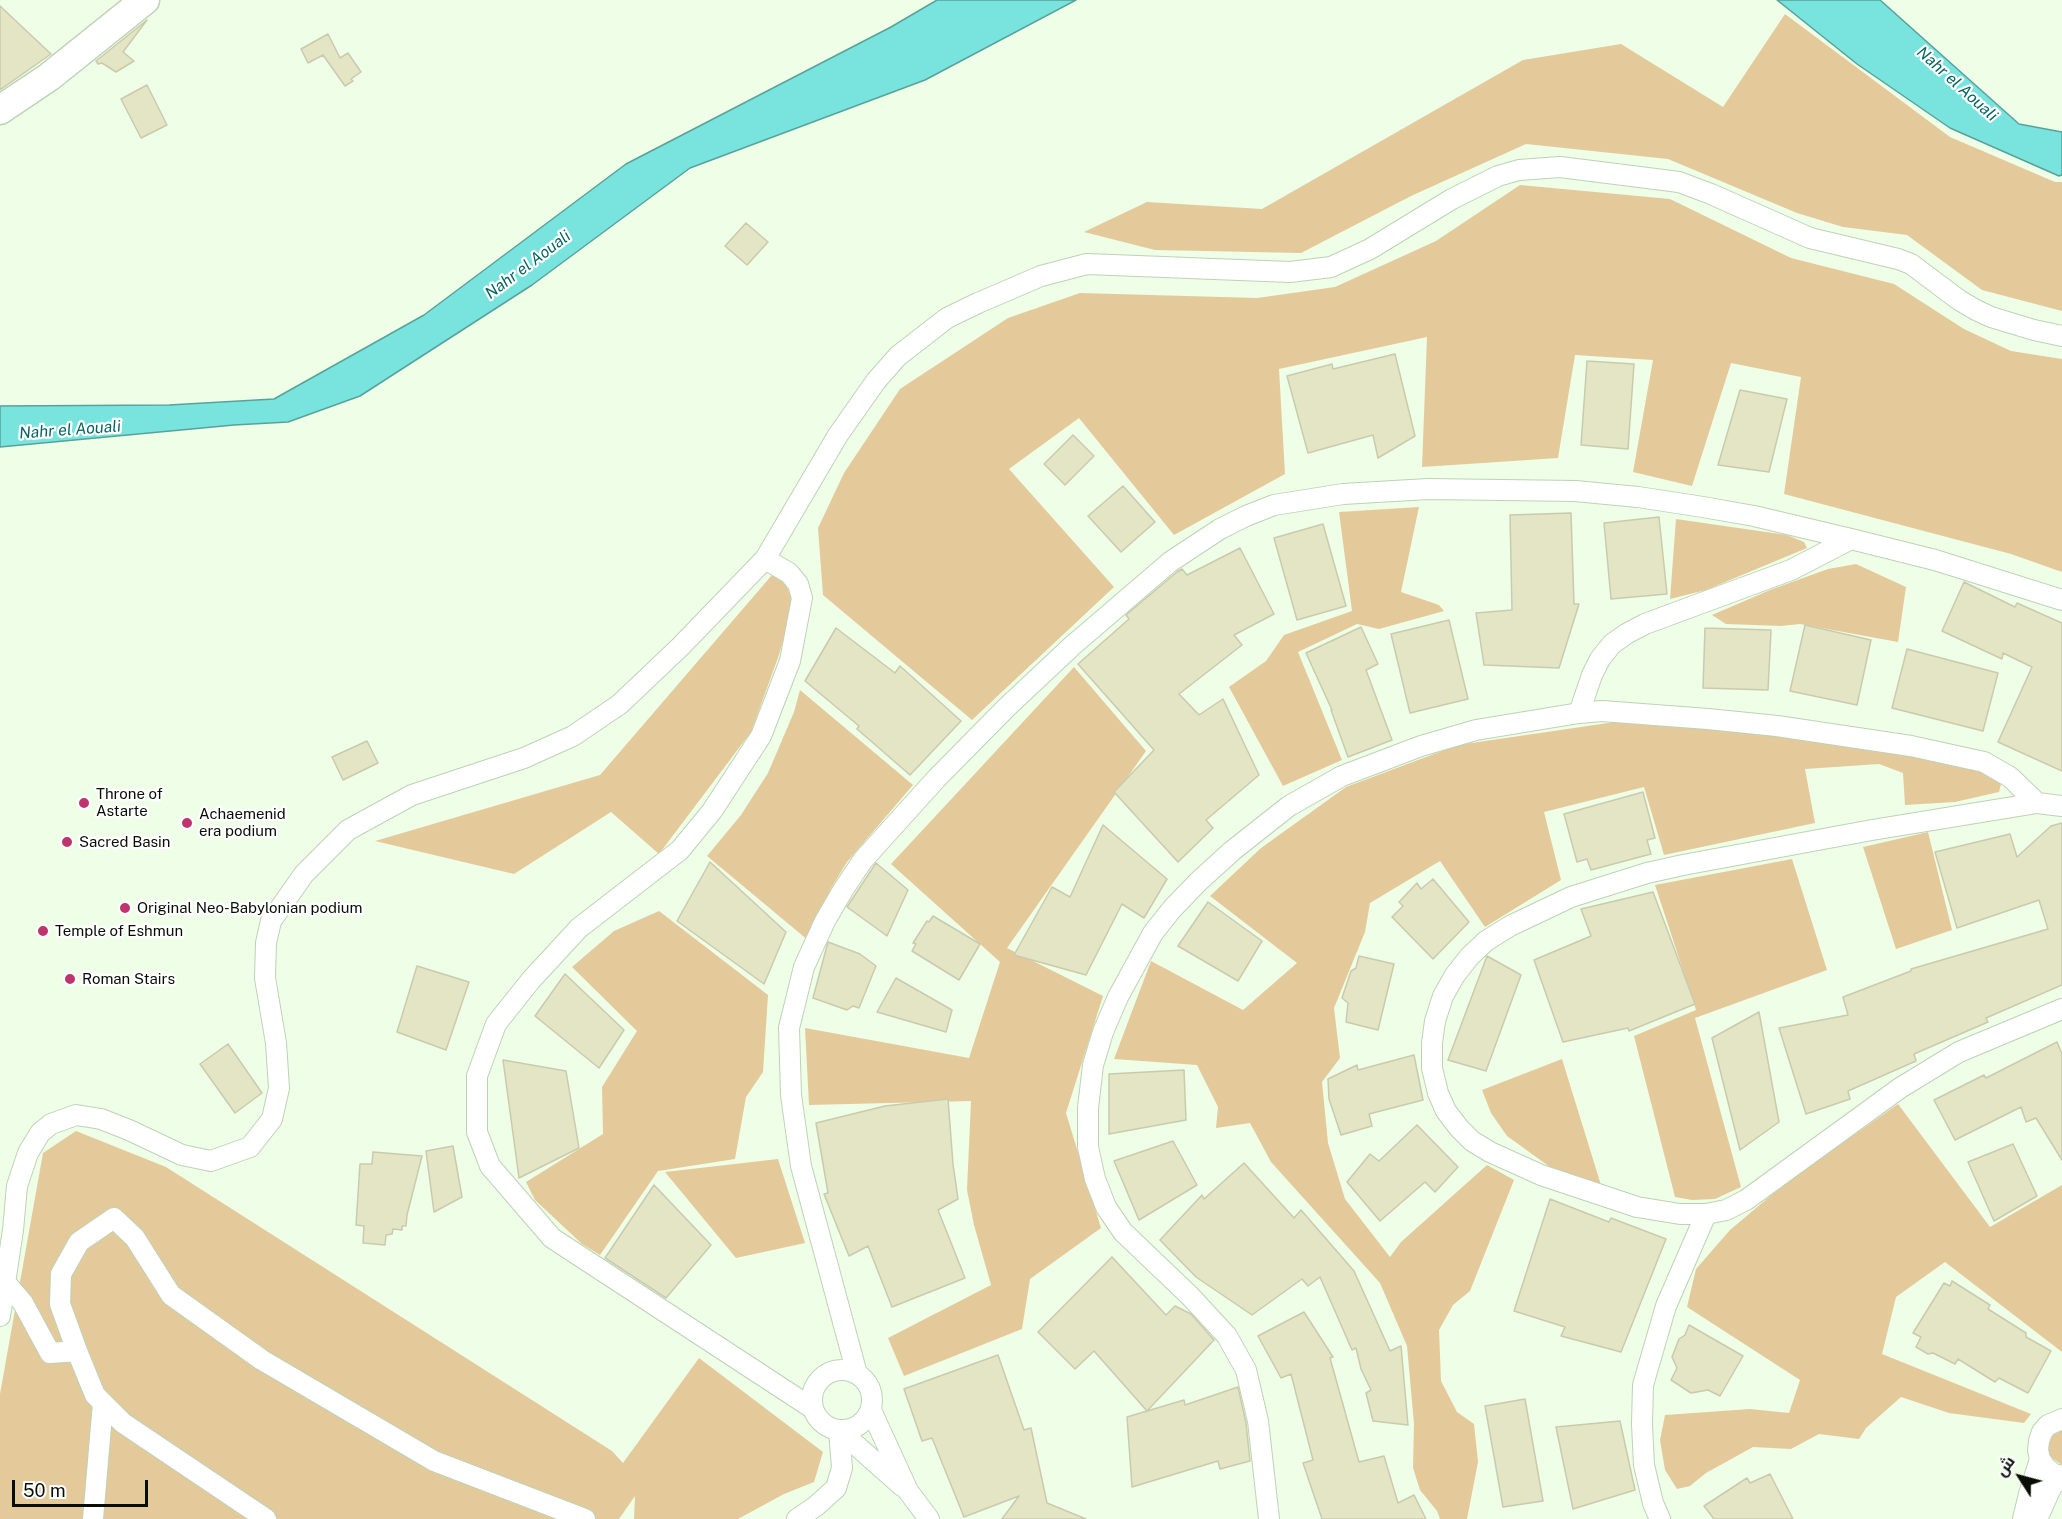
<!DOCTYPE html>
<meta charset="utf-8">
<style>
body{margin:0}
#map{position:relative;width:2062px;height:1519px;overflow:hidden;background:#eefee7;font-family:"Public Sans",Cairo,sans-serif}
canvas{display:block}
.north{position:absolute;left:1990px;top:1447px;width:60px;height:60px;-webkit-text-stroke:4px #fff;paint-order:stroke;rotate:306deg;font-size:16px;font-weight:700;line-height:24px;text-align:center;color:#080e06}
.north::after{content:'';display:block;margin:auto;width:21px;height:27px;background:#080e06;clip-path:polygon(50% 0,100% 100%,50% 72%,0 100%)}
.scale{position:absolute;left:12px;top:1480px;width:136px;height:27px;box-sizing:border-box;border:3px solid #080e06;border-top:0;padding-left:8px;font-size:18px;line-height:21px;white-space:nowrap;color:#080e06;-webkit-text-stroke:4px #fff;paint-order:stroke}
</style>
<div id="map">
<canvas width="2062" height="1519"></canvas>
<div class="north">ش</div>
<div class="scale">50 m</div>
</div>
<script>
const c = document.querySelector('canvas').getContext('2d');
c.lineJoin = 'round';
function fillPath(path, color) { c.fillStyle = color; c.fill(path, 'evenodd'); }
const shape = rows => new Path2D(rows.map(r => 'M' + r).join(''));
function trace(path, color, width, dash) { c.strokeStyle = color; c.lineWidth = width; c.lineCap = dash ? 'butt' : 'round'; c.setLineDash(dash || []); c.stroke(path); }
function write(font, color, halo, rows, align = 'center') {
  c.font = font + ' "Public Sans",sans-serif'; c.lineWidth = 4.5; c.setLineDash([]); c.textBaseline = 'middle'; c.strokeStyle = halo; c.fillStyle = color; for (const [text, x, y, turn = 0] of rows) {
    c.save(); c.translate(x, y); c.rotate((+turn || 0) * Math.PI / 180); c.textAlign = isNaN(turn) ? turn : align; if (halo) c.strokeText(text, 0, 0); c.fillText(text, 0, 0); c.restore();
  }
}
const green = shape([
 [1785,14,1950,137,2055,182,2062,182,2062,311,1982,290,1907,235,1843,227,1797,213,1668,159,1526,144,1411,196,1301,253,1155,250,1084,232,1147,202,1262,209,1523,60,1621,44,1723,107],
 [1520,185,1670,199,1791,258,1894,284,1964,329,2011,351,2062,359,2062,572,2011,554,1784,494,1801,377,1731,363,1692,486,1633,472,1653,360,1575,355,1558,458,1422,467,1427,337,1279,369,1285,474,1174,535,1079,418,1009,469,1114,587,972,720,823,595,818,528,844,473,900,389,1008,318,1080,293,1257,298,1335,287,1436,241],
 [1419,507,1401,592,1439,605,1444,611,1379,629,1357,624,1298,652,1342,760,1283,786,1229,687,1266,661,1284,635,1352,611,1339,512],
 [1676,519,1787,535,1804,542,1807,548,1706,590,1670,599],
 [1856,564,1906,587,1898,642,1800,624,1781,626,1726,624,1712,615,1770,590,1828,569],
 [772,575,786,584,791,598,791,611,779,655,751,732,659,854,611,812,514,874,375,841,600,775],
 [1074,667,1146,751,1007,948,1103,996,1066,1113,1101,1228,1030,1279,1022,1329,904,1376,888,1338,991,1285,974,1225,967,1190,971,1101,809,1105,805,1028,969,1058,1000,962,891,864],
 [800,690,913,785,847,862,830,890,809,941,707,856,741,815,768,773,794,712],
 [1615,722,1703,725,1876,747,1970,764,2002,780,1999,792,1955,802,1905,805,1903,773,1879,764,1805,769,1815,823,1664,855,1644,787,1544,812,1561,880,1485,927,1440,861,1370,903,1365,932,1334,1008,1340,1058,1322,1082,1328,1143,1345,1199,1390,1257,1401,1242,1487,1165,1514,1180,1470,1291,1453,1305,1439,1330,1441,1381,1457,1412,1474,1424,1478,1462,1467,1519,1440,1519,1437,1511,1420,1490,1413,1468,1414,1424,1407,1346,1380,1283,1271,1162,1250,1123,1216,1128,1218,1107,1197,1065,1114,1059,1151,961,1243,1010,1297,963,1210,896,1261,848,1346,787,1458,745],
 [1928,832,1952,930,1896,949,1863,847],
 [1792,859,1827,970,1695,1018,1741,1187,1715,1199,1692,1200,1675,1197,1634,1036,1696,1010,1655,885],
 [659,911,768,995,763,1072,746,1097,735,1159,658,1171,600,1255,582,1244,535,1200,526,1182,603,1134,602,1087,637,1031,572,967,614,931],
 [1562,1059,1601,1185,1561,1175,1507,1136,1491,1113,1482,1090],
 [1898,1104,1990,1227,2062,1185,2062,1352,1945,1262,1896,1297,1882,1354,2031,1414,2024,1423,1949,1413,1901,1397,1866,1428,1859,1439,1819,1434,1791,1449,1753,1447,1706,1473,1690,1486,1677,1489,1665,1470,1660,1440,1665,1415,1750,1409,1789,1413,1800,1380,1687,1307,1696,1269,1730,1230,1787,1182],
 [76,1131,166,1167,612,1451,623,1463,699,1358,823,1452,814,1482,784,1494,738,1519,634,1519,635,1496,619,1519,0,1519,0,1394,43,1153],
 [778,1159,805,1243,736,1258,665,1172],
 [2062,1430,2062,1465,2050,1457,2048,1446,2053,1435]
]);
const water = shape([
 [937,0,1076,0,925,80,690,168,532,285,360,396,288,422,234,425,0,447,0,406,169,405,274,399,424,315,626,164,891,27,937,0],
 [1777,0,1880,0,2019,124,2062,132,2062,175,2059,176,1950,128,1857,64,1777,0]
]);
const building = shape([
 [0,6,51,54,0,90,0,6],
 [147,20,123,52,134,61,116,72,102,63,98,64,96,61,147,20],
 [328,34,340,58,348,53,361,72,351,79,353,81,345,86,323,55,308,63,301,49,328,34],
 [147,85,167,125,141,138,121,99,147,85],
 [746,223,768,242,747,265,725,246,746,223],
 [1395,354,1415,436,1378,458,1373,435,1308,453,1287,376,1332,364,1333,369,1395,354],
 [1587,361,1634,364,1628,449,1581,445,1587,361],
 [1740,390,1787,399,1769,472,1718,465,1740,390],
 [1073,435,1094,456,1065,485,1044,464,1073,435],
 [1123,486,1155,522,1121,552,1088,516,1123,486],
 [1571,513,1574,604,1579,604,1559,668,1484,665,1476,613,1512,610,1510,515,1571,513],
 [1659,517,1667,594,1611,599,1604,523,1659,517],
 [1323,524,1346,606,1297,620,1274,538,1323,524],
 [1240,548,1274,614,1234,635,1242,645,1179,694,1199,715,1223,699,1259,775,1206,820,1213,828,1178,862,1114,792,1154,750,1078,664,1129,619,1126,615,1177,572,1182,569,1187,575,1240,548],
 [1964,582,2015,607,2017,603,2062,623,2062,771,1998,742,2032,667,2003,653,2002,659,1942,631,1964,582],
 [1449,620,1468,699,1410,713,1391,634,1449,620],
 [1805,625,1871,640,1857,705,1790,691,1805,625],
 [1361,627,1378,664,1366,670,1392,740,1348,757,1331,710,1332,710,1306,653,1361,627],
 [836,628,895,673,900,666,961,721,910,775,857,729,859,726,805,681,836,628],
 [1705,628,1771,630,1768,690,1703,688,1705,628],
 [1907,649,1998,673,1983,731,1892,708,1907,649],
 [367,741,378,763,343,780,332,757,367,741],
 [1643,792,1655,838,1647,840,1651,854,1591,870,1587,859,1577,862,1564,814,1643,792],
 [2062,823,2062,985,1986,1018,1988,1022,1914,1054,1916,1061,1848,1091,1850,1099,1806,1114,1779,1028,1848,1015,1843,997,1911,971,1911,969,2048,929,2039,900,1957,928,1935,852,2010,834,2017,857,2051,826,2062,823],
 [1103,825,1167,879,1144,918,1122,904,1086,975,1014,955,1052,887,1070,897,1103,825],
 [710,862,786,932,764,984,677,921,710,862],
 [876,863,908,890,887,936,847,907,876,863],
 [1433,879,1469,922,1433,959,1392,917,1403,906,1399,902,1417,883,1421,889,1433,879],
 [1653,892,1695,1004,1629,1031,1628,1028,1563,1042,1534,960,1591,936,1581,909,1653,892],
 [1208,902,1262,941,1238,981,1178,946,1208,902],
 [933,916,980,944,959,980,912,951,916,944,913,943,927,921,929,922,933,916],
 [828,942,860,954,876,966,859,1008,853,1006,847,1010,813,998,828,942],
 [1359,956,1394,964,1378,1030,1346,1022,1348,1003,1342,998,1351,971,1356,968,1359,956],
 [1487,956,1521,975,1486,1071,1448,1060,1487,956],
 [417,966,469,982,446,1050,397,1032,417,966],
 [565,974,624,1030,599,1068,535,1016,565,974],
 [896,978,952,1010,946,1032,877,1012,896,978],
 [1759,1012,1779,1122,1740,1150,1712,1038,1759,1012],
 [2057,1042,2062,1054,2062,1160,2036,1118,2026,1122,2021,1107,1955,1140,1934,1100,1984,1075,1986,1078,2057,1042],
 [228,1044,262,1093,235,1113,200,1064,228,1044],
 [1414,1055,1423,1100,1369,1114,1372,1126,1341,1135,1329,1099,1328,1079,1357,1065,1358,1070,1414,1055],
 [503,1060,566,1071,579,1148,519,1178,503,1060],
 [1184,1070,1186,1120,1109,1134,1109,1074,1184,1070],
 [948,1099,953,1164,958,1199,938,1210,965,1278,892,1307,868,1246,849,1256,824,1194,828,1193,816,1123,885,1106,948,1099],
 [1417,1125,1458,1167,1435,1192,1425,1182,1380,1221,1347,1182,1370,1154,1379,1161,1417,1125],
 [1173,1141,1197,1185,1139,1220,1114,1161,1173,1141],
 [2013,1144,2037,1196,1994,1221,1968,1162,2013,1144],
 [453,1146,462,1197,434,1212,426,1151,453,1146],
 [373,1152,422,1156,407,1215,406,1226,402,1226,402,1230,393,1229,392,1234,386,1235,385,1245,363,1243,364,1226,356,1225,360,1164,372,1164,373,1152],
 [1244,1163,1294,1218,1301,1210,1354,1271,1390,1351,1401,1346,1408,1425,1373,1421,1366,1393,1371,1390,1361,1369,1356,1348,1352,1350,1320,1277,1308,1286,1302,1279,1252,1315,1196,1277,1160,1240,1202,1195,1204,1199,1244,1163],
 [654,1185,711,1245,666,1298,605,1258,654,1185],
 [1550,1199,1609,1222,1611,1218,1666,1239,1621,1352,1561,1336,1565,1327,1514,1311,1550,1199],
 [1112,1257,1166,1315,1175,1306,1191,1314,1214,1340,1147,1411,1094,1351,1075,1369,1038,1332,1112,1257],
 [1952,1281,1990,1305,1988,1309,2026,1333,2026,1337,2051,1351,2028,1393,1999,1378,1995,1382,1958,1359,1955,1364,1933,1353,1928,1354,1916,1347,1921,1337,1913,1333,1944,1283,1950,1286,1952,1281],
 [1304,1312,1333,1357,1330,1358,1359,1462,1384,1456,1398,1503,1414,1495,1426,1519,1322,1519,1303,1463,1313,1460,1291,1374,1281,1378,1258,1336,1304,1312],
 [1689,1325,1743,1356,1720,1396,1708,1390,1691,1393,1671,1380,1677,1368,1672,1357,1679,1339,1685,1335,1689,1325],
 [998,1355,1024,1430,1031,1428,1047,1503,1086,1519,1002,1519,1019,1496,964,1517,932,1438,922,1441,904,1389,998,1355],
 [1238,1387,1246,1423,1250,1461,1220,1469,1218,1461,1132,1487,1127,1417,1184,1400,1185,1405,1238,1387],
 [1525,1399,1543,1501,1503,1507,1485,1406,1525,1399],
 [1620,1421,1635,1490,1573,1509,1556,1427,1620,1421],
 [1770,1474,1793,1519,1714,1519,1704,1506,1747,1478,1750,1483,1770,1474]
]);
const minor = shape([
 [1851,539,1935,560,2062,600],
 [765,559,789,573,798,584,802,598,790,661,761,736,712,811,680,850,579,928,531,980,496,1024,477,1076,477,1132,490,1166,552,1238,812,1408],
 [2062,806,2037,803,1872,830,1683,865,1647,873,1571,897,1510,926,1486,941,1470,956,1455,975,1443,996,1435,1021,1432,1043,1432,1068,1438,1093,1446,1111,1459,1128,1472,1141,1490,1152,1541,1175,1637,1207,1680,1214,1706,1214,1726,1210,1746,1200,1900,1088,1959,1052,2062,1009],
 [5,1282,23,1303,50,1353,77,1351],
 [0,1316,13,1230,17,1186,28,1153,40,1133,51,1124,76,1115,101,1119,129,1130,182,1155,211,1161,250,1147,272,1119,279,1088,276,1043,265,978,266,943,271,921,304,874,348,830,412,795,524,758,573,736,620,704,681,646,765,559,838,435,876,381,898,356,947,318,978,303,1041,276,1087,264,1290,272,1331,267,1370,249,1452,199,1498,176,1519,170,1560,167,1679,182,1711,194,1810,238,1898,259,1911,264,1959,300,1976,310,1991,317,2034,330,2062,336],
 '812 1400a30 30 0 1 1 60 0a30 30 0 1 1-60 0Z',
 [857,1374,801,1166,791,1095,789,1028,804,967,825,921,843,890,863,860,937,778,1006,708,1072,646,1170,562,1220,529,1246,516,1274,505,1343,494,1428,489,1575,491,1638,497,1703,507,1754,516,1851,539,1791,570,1645,624,1626,634,1612,644,1600,659,1592,675,1579,713],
 [871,1410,908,1491,929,1519],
 [2062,1419,2048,1425,2042,1432,2039,1441,2038,1450,2040,1459,2046,1468,2054,1474,2062,1476],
 [839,1430,902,1486],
 [93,1519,103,1403],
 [266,1519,123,1423,95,1395,77,1351,60,1304,61,1274,79,1242,114,1218,135,1238,171,1295,262,1360,434,1461,585,1519],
 [797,1519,816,1506,836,1488,842,1468,839,1430],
 [1269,1519,1258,1421,1246,1370,1227,1336,1190,1296,1123,1232,1106,1207,1095,1179,1088,1147,1088,1108,1093,1065,1103,1032,1118,997,1153,933,1172,909,1198,882,1232,851,1289,806,1342,776,1421,746,1476,730,1579,713,1602,711,1708,719,1777,726,1911,746,1984,762,2010,777,2037,803],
 [1660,1519,1653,1503,1644,1465,1642,1424,1643,1385,1666,1306,1706,1214],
 [2023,1519,2029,1494,2040,1459],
 [2037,1519,2052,1486,2062,1478]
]);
const secondary = shape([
 [0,110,49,77,145,0]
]);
const markers = [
 [84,803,6,"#bf346c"],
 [187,823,6,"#bf346c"],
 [67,842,6,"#bf346c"],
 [125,908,6,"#bf346c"],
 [43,931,6,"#bf346c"],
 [70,979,6,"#bf346c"]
];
const poiNames = [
 ["Throne of",96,794],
 ["Astarte",96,811],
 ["Achaemenid",199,814],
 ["era podium",199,831],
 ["Sacred Basin",79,842],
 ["Original Neo-Babylonian podium",137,908],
 ["Temple of Eshmun",55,931],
 ["Roman Stairs",82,979]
];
const waterNames = [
 ["Nahr el Aouali",1957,84,42],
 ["Nahr el Aouali",528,265,-37],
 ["Nahr el Aouali",70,430,-4]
];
fillPath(green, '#e4ca9b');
fillPath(water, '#79e3dd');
trace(water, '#57a39c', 1.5);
fillPath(building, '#e3e5c5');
trace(building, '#cacbac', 1.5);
trace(minor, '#bed2b6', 22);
trace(secondary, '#bed2b6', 31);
trace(minor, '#fff', 20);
trace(secondary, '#fff', 28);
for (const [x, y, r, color] of markers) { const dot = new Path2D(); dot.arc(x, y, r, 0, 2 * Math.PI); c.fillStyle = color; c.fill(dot); trace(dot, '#fff', 2); }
write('15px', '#080e06', '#fff', poiNames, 'left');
write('italic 16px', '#056461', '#fff', waterNames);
</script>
